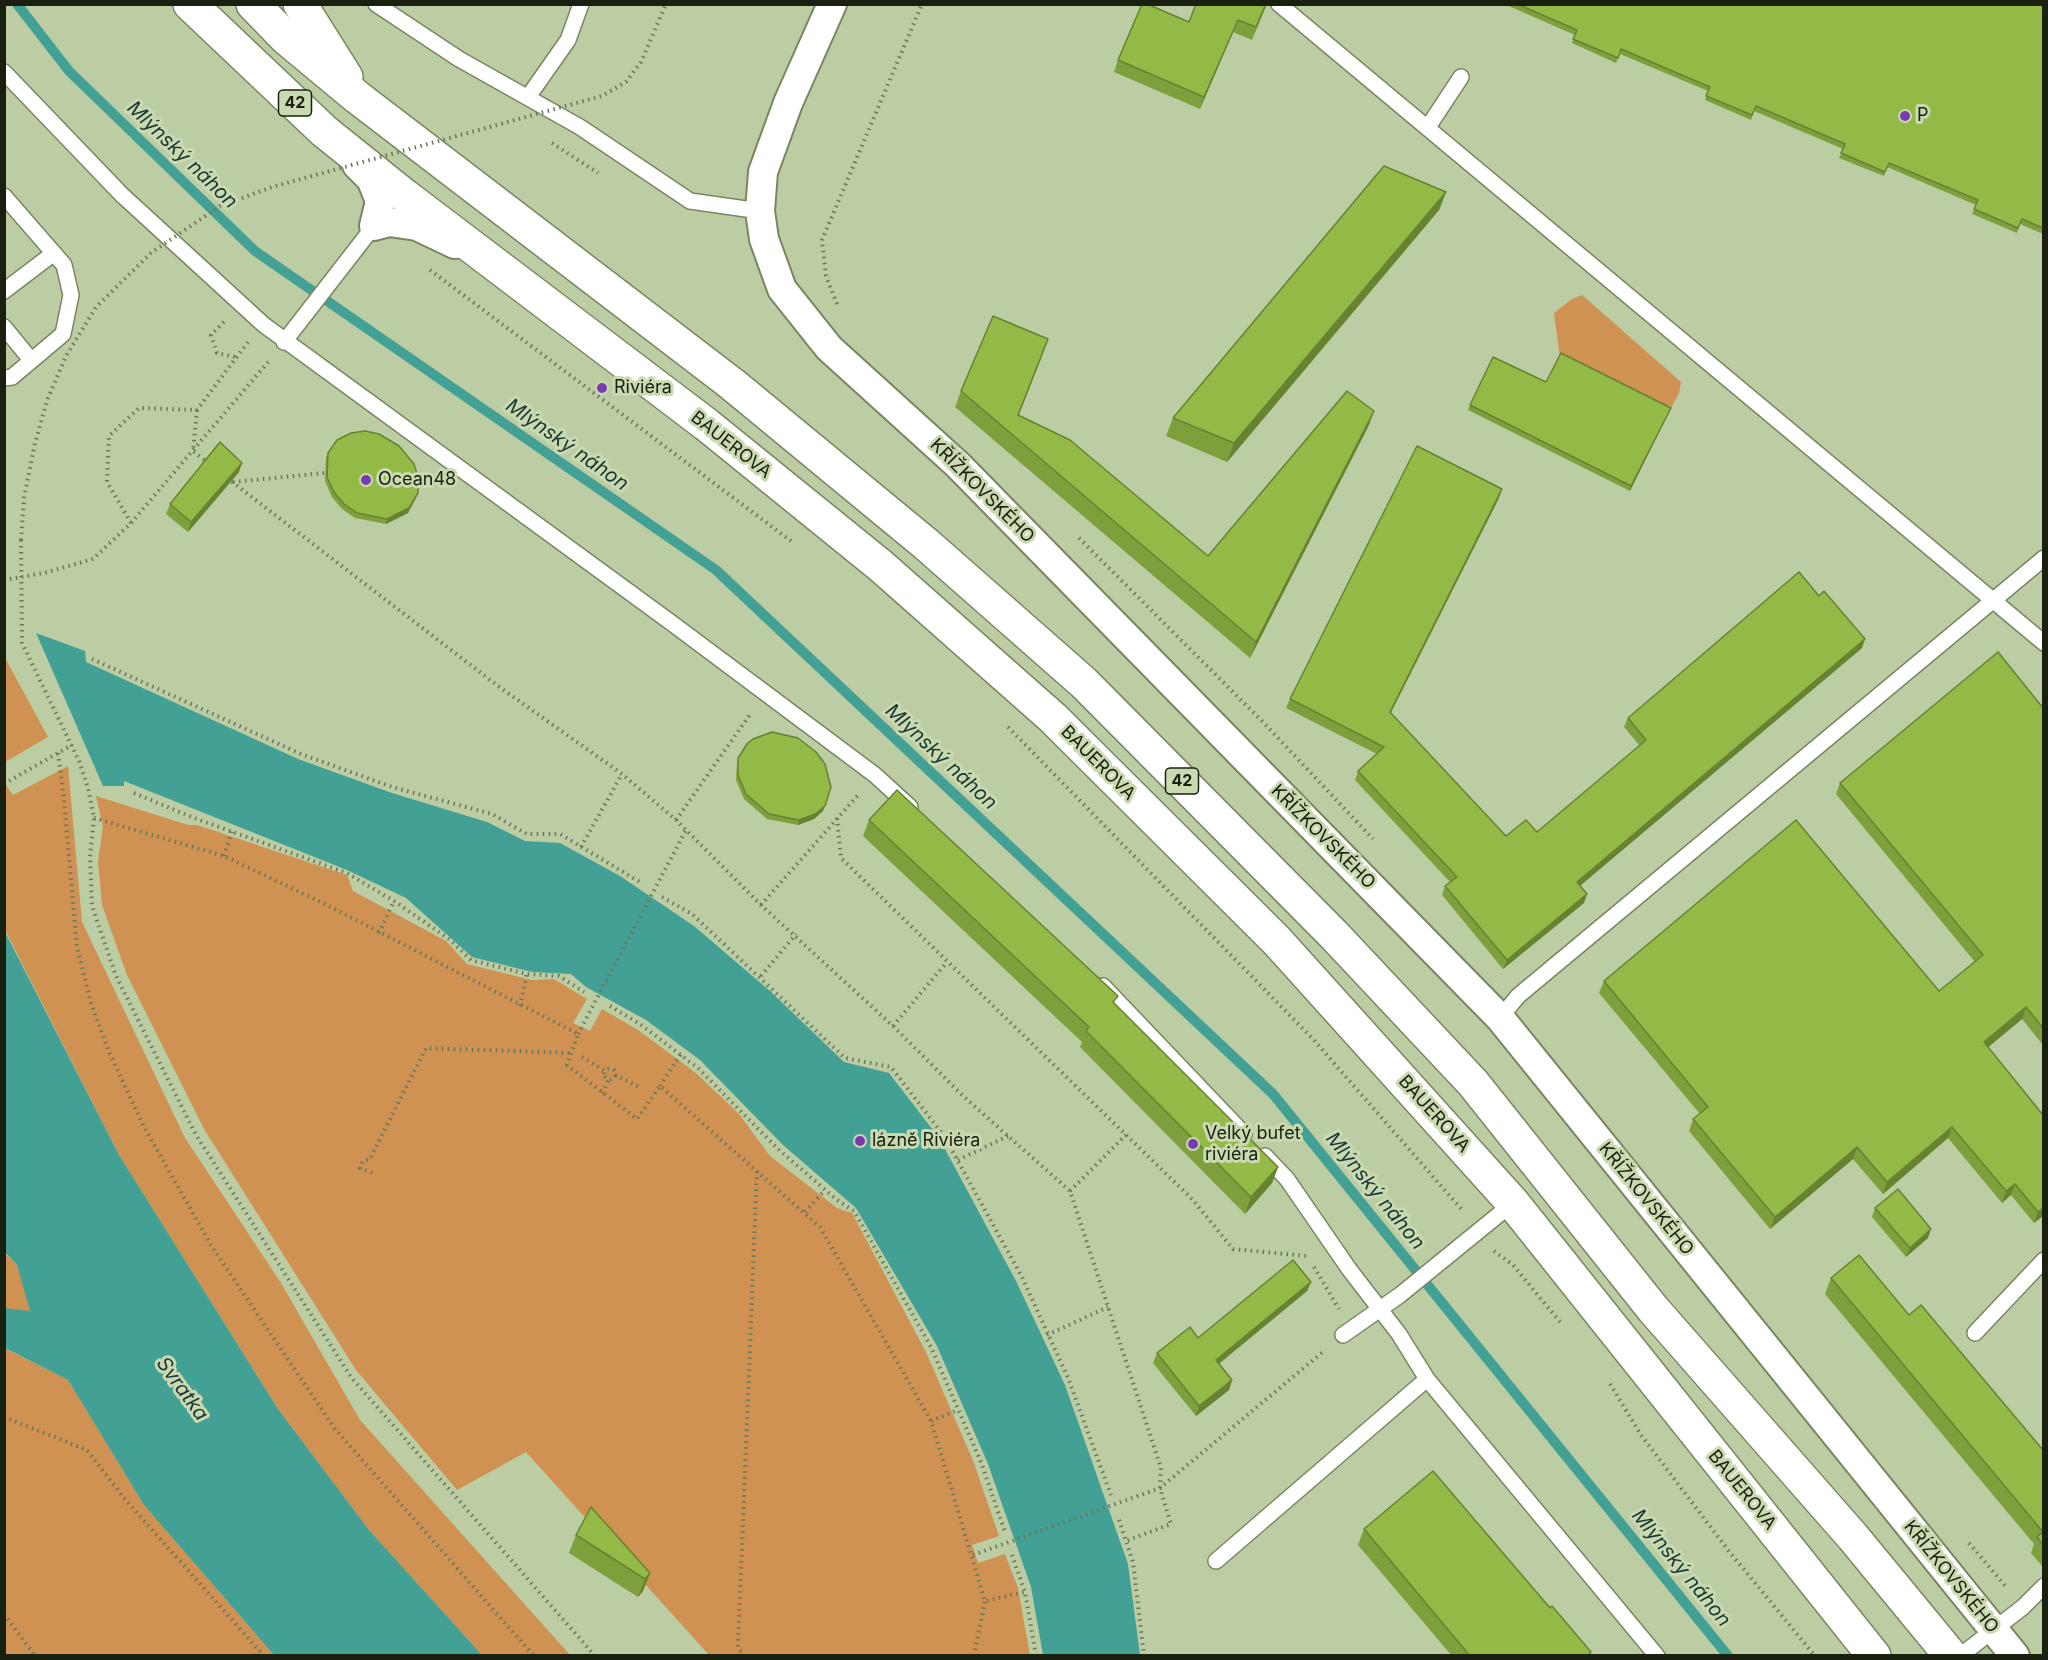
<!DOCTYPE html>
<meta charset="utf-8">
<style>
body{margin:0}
#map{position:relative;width:2048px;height:1660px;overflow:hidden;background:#bccca3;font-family:Inter,sans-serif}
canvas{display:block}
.frame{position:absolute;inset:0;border:6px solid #1a2010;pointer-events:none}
</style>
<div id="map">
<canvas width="2048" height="1660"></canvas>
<div class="frame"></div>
</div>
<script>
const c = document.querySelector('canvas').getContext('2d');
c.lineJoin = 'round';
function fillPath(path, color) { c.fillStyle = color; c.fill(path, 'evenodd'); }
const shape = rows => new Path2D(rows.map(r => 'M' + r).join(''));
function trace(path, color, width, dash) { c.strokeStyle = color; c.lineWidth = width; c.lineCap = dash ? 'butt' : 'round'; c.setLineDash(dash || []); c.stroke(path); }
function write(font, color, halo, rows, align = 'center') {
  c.font = font + ' Inter,sans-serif'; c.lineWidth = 6; c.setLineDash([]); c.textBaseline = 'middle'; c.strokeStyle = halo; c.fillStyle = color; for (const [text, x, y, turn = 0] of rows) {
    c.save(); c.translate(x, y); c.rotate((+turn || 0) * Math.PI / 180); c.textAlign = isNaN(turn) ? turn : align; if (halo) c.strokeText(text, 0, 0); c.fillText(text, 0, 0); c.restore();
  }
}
const green = shape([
 [1582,295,1681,382,1679,393,1669,412,1560,358,1554,313,1572,299],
 [4,656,48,737,5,762,4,762],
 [68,766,82,922,185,1138,281,1283,360,1420,570,1655,482,1655,369,1530,278,1409,119,1155,5,930,4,782,13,795],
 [96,796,188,825,197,825,347,875,353,891,446,941,467,964,532,980,554,979,587,999,573,1023,590,1031,602,1009,638,1030,696,1073,739,1114,770,1156,837,1208,852,1213,926,1352,974,1463,999,1536,972,1545,978,1563,1005,1554,1018,1588,1030,1655,709,1655,526,1452,457,1490,356,1370,204,1129,127,975,102,905,98,861,103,827],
 [4,1252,17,1265,31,1312,5,1308],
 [4,1348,68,1380,144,1505,274,1655,5,1655]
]);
const water = shape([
 [36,633,85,651,86,662,298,759,392,793,487,822,525,841,560,843,620,876,694,926,770,991,844,1062,889,1073,939,1138,1016,1281,1065,1385,1128,1564,1140,1655,1043,1655,1031,1587,988,1464,937,1346,856,1208,783,1145,700,1060,646,1020,586,987,571,974,532,972,472,957,406,898,347,870,124,781,124,786,103,786],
 [4,930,119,1155,278,1409,369,1530,482,1655,274,1655,144,1505,68,1380,5,1348,5,1308,30,1311,17,1265,5,1252]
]);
const stream = shape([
 [17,4,69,71,255,251,716,570,1273,1094,1728,1656]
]);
const path = shape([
 [552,143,598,173],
 [430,270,791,541],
 [837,304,826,276,822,240,922,4],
 [224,322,211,335,217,353,235,357],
 [197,410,193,451,207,462],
 [227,478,498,686,622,774,676,820,761,905,893,1026,963,1096,1070,1191,1161,1468,1160,1488,1171,1524,1126,1541],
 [233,482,324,473],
 [131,523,107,482,109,436,139,408,197,410,248,342],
 [1079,538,1262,721,1373,839],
 [21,540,22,643,79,761,88,788,94,818,90,857,92,906,116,976,196,1135,351,1377,595,1656],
 [4,580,44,573,93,559,131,523,269,361],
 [92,659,301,754,392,787,492,814,527,834,560,834,643,884],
 [1008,727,1312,1038,1463,1211],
 [58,753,64,800,77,947,91,1003,109,1052,143,1125,212,1247,335,1429,534,1656],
 [4,784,72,745],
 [134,793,194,818,347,873,394,901,449,939,471,960,527,974,559,976,584,992],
 [94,818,224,856,323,903,578,1034,567,1065,637,1119,660,1086,820,1227,931,1421,985,1601,1025,1592],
 [837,818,841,858,1192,1199,1233,1249,1307,1256,1308,1258],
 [676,820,751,713],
 [581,847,622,774],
 [224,856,232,831],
 [662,897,692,914,845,1058,891,1067,944,1136,1022,1277,1068,1378,1111,1495],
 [761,905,859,794],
 [379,933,394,901],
 [761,976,796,934],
 [520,1006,527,974],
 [610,1006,640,1024,698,1068,778,1149,837,1200,854,1211,931,1347,981,1462,1005,1532],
 [893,1026,947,962],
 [578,1034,686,830],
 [582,1057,605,1071],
 '604.5 1074a5.5 5.5 0 1 1 11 0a5.5 5.5 0 1 1-11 0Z',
 [615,1075,639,1087],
 [660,1086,681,1054],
 [602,1093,609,1079],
 [958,1160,1008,1136],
 [372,1173,360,1168,363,1161,370,1159,426,1048,571,1053],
 [1070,1191,1126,1135],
 [805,1212,825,1190],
 [1494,1251,1513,1265,1560,1322],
 [1314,1267,1339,1309],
 [1047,1335,1108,1307],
 [1610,1384,1641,1435,1728,1550,1815,1656],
 [4,1417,87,1450,124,1498,264,1656],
 [931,1421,958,1410],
 [1119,1520,1133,1562,1144,1656],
 [1969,1543,2007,1588],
 [973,1555,1160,1488,1324,1351],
 [1012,1555,1025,1592,1036,1656],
 [4,1614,35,1656],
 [745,1656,738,1648,757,1171],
 [974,1656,985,1601]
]);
const lane = shape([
 [376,4,459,59,580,127,690,201,760,211],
 [1279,4,2044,643],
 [4,72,122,195,264,325,673,624,875,775,910,807],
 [528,97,568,40,581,4],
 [1428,127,1461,77],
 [4,196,64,265,71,295,63,334,12,377,4,378],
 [4,291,54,253],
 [4,327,31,360],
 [284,342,374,226],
 [1103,986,1244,1134],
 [1500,1018,1518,996,2044,558],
 [1265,1156,1287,1179,1349,1269,1399,1334,1427,1379,1657,1656],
 [1975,1333,2044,1260],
 [1343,1335,1400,1295,1513,1203],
 [1216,1561,1427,1379],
 [1960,1656,2023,1607,2044,1586]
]);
const street = shape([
 [832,4,788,103,763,172,760,211,764,239,782,289,829,348,958,465,1500,1018,2015,1656],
 [357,165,371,179,380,201,374,226,389,222,417,226,455,244]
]);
const highway = shape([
 [190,4,324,131,405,196,707,425,881,566,1053,718,1277,941,1513,1203,1874,1656],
 [253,4,286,38,357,97,732,384,926,544,1084,683,1334,935,1473,1083,1653,1309,1853,1537,1951,1656],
 [300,4,346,77]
]);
const pathBridge = shape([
 [21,540,24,498,35,443,48,398,66,356,96,307,151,253,220,206,272,187,602,96,626,82,641,62,666,4]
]);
const wall = shape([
 [1267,4,1252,40,1233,32,1200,109,1114,72,1118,60,1189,22],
 [1504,4,2043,4,2043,234,2020,224,2017,233,1972,214,1976,205,1887,167,1884,176,1839,158,1843,149,1754,111,1751,120,1705,100,1708,91,1620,54,1616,63,1572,43,1575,35],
 [1446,192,1439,210,1227,462,1166,436,1173,418],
 [1042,356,1019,415,1208,556,1374,411,1368,427,1250,658,955,407,961,391],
 [1546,382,1669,412,1630,491,1468,410,1470,405],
 [328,453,416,498,408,513,386,524,355,518,342,509,332,497,325,481,326,457],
 [239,472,188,532,166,514,170,504],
 [1499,498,1391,713,1506,836,1537,832,1640,746,1624,727,1628,718,1862,648,1580,885,1584,903,1503,969,1442,895,1445,886,1450,882,1355,780,1358,771,1377,754,1286,708,1290,699],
 [2043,708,2043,1045,2022,1019,1988,1047,2043,1216,2034,1223,2011,1195,2002,1203,1948,1138,1883,1194,1853,1159,1770,1229,1689,1131,1693,1119,1700,1114,1599,993,1604,981,1939,991,1975,962,1836,794,1840,783],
 [738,758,823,811,814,819,798,825,767,819,744,799,736,780,737,763],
 [869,820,1115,1005,1278,1167,1272,1183,1245,1214,1080,1047,1082,1042,863,836],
 [1875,1208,1928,1238,1906,1257,1872,1217],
 [1831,1278,1909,1315,2043,1450,2043,1567,2031,1553,2034,1544,1825,1294],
 [1311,1282,1307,1291,1219,1364,1232,1380,1229,1390,1196,1416,1153,1363,1157,1353,1198,1338],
 [1364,1529,1550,1608,1591,1652,1590,1656,1452,1656,1358,1545],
 [576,1535,650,1573,643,1591,638,1597,569,1553]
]);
const shadedWall = shape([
 [1238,20,1233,32,1200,109,1204,97],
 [1446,192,1439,210,1227,462,1234,443],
 [1671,408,1669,412,1630,491,1631,486],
 [1374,411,1368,427,1250,658,1256,642],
 [242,463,239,472,188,532,191,522],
 [1502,489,1499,498,1386,721,1390,712],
 [418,493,408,513,386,524,387,519],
 [1865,639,1862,648,1574,891,1577,882],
 [825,806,823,811,814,819,798,825,799,820],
 [1587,894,1584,903,1503,969,1507,960],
 [2026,1007,2022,1019,1980,1054,1984,1042],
 [1952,1127,1948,1138,1883,1194,1887,1182],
 [1857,1147,1853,1159,1770,1229,1775,1217],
 [1278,1167,1272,1183,1245,1214,1251,1197],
 [2015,1184,2011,1195,2002,1203,2006,1191],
 [2043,1208,2043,1216,2034,1223,2038,1212],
 [1931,1229,1928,1238,1906,1257,1910,1248],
 [1311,1282,1307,1291,1212,1369,1216,1360],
 [1232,1380,1229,1390,1196,1416,1199,1406],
 [650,1573,643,1591,638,1597,645,1579]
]);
const building = shape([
 [1142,4,1147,4,1189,22,1196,4,1266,4,1256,27,1238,20,1204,97,1118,60,1142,4],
 [1517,4,2043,4,2043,228,2022,219,2018,228,1974,209,1978,200,1889,163,1885,172,1841,153,1845,144,1756,106,1752,115,1706,96,1710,87,1621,49,1618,58,1573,39,1577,30,1517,4],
 [1384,166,1446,192,1234,443,1173,418,1384,166],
 [993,316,1048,339,1018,415,1070,440,1208,556,1347,391,1374,411,1256,642,961,391,993,316],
 [1561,353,1671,408,1631,486,1470,405,1493,357,1546,382,1561,353],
 [365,431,379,434,399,446,414,464,418,477,418,493,409,508,387,519,357,513,344,504,334,492,327,477,328,453,337,440,351,433,365,431],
 [220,442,242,463,191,522,170,504,220,442],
 [1417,446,1502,489,1390,712,1506,836,1526,820,1537,832,1646,740,1628,718,1799,572,1819,596,1824,591,1865,639,1577,882,1587,894,1507,960,1445,886,1457,877,1358,771,1384,747,1290,699,1417,446],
 [1998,652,2043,708,2043,1028,2026,1007,1984,1042,2043,1115,2043,1208,2038,1212,2015,1184,2006,1191,1952,1127,1887,1182,1857,1147,1775,1217,1693,1119,1708,1107,1604,981,1796,820,1939,991,1983,955,1840,783,1998,652],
 [772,732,798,738,816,752,825,764,831,787,825,806,815,814,799,820,769,814,746,794,738,775,738,758,747,744,753,739,772,732],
 [897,790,1118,996,1113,1002,1278,1167,1251,1197,1086,1031,1089,1027,869,820,897,790],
 [1898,1189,1931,1229,1910,1248,1875,1208,1898,1189],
 [1859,1255,1909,1315,1921,1305,2043,1450,2043,1545,2037,1537,2043,1532,1831,1278,1859,1255],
 [1293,1260,1311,1282,1216,1360,1232,1380,1199,1406,1157,1353,1190,1327,1198,1338,1293,1260],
 [1433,1471,1550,1608,1552,1606,1591,1652,1587,1656,1470,1656,1364,1529,1433,1471],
 [591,1507,650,1573,645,1579,576,1535,591,1507]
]);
const markers = [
 [1905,116,6,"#7a3aaf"],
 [602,388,6,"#7a3aaf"],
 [366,480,6,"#7a3aaf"],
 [860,1141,6,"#7a3aaf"],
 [1193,1144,6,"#7a3aaf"]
];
const shields = [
 [295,103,33],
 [1182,781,33]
];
const shieldNames = [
 ["42",295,103],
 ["42",1182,781]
];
const poiNames = [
 ["P",1917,116],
 ["Riviéra",614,388],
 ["Ocean48",378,480],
 ["Velký bufet",1205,1134],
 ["riviéra",1205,1155],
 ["lázně Riviéra",872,1141]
];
const streetNames = [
 ["BAUEROVA",731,445,38],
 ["KŘÍŽKOVSKÉHO",982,491,45],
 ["BAUEROVA",1098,763,45],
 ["KŘÍŽKOVSKÉHO",1323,837,45],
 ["BAUEROVA",1434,1114,48],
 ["KŘÍŽKOVSKÉHO",1646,1199,51],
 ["BAUEROVA",1742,1490,51],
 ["KŘÍŽKOVSKÉHO",1951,1577,51]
];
const waterNames = [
 ["Mlýnský náhon",182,155,44],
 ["Mlýnský náhon",567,445,35],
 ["Mlýnský náhon",941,757,43],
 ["Mlýnský náhon",1375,1191,51],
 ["Svratka",182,1389,54],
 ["Mlýnský náhon",1681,1568,51]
];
fillPath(green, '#cf9252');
fillPath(water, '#42a095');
trace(stream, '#42a095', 10);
trace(lane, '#788761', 18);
trace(street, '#788761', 32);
trace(highway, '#788761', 36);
trace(path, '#6b765a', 4, [1.5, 4.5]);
trace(lane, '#fff', 15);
trace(street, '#fff', 28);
trace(highway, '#fff', 33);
trace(pathBridge, '#6b765a', 4, [1.5, 4.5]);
fillPath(wall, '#7ea03c');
fillPath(shadedWall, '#678231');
fillPath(building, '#93ba46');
trace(building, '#678231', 1.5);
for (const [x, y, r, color] of markers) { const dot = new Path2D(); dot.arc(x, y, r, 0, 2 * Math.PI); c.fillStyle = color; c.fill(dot); trace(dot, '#c9d9b0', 2); }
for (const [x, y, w] of shields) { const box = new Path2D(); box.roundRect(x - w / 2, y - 13, w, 26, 4.5); c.fillStyle = '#c9d9b0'; c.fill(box); trace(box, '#1a2010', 1.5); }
write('bold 16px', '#1a2010', null, shieldNames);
write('18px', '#1a2010', '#c9d9b0', poiNames, 'left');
write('18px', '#1a2010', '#c9d9b0', streetNames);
write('italic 20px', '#1b3835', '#c9d9b0', waterNames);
</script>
